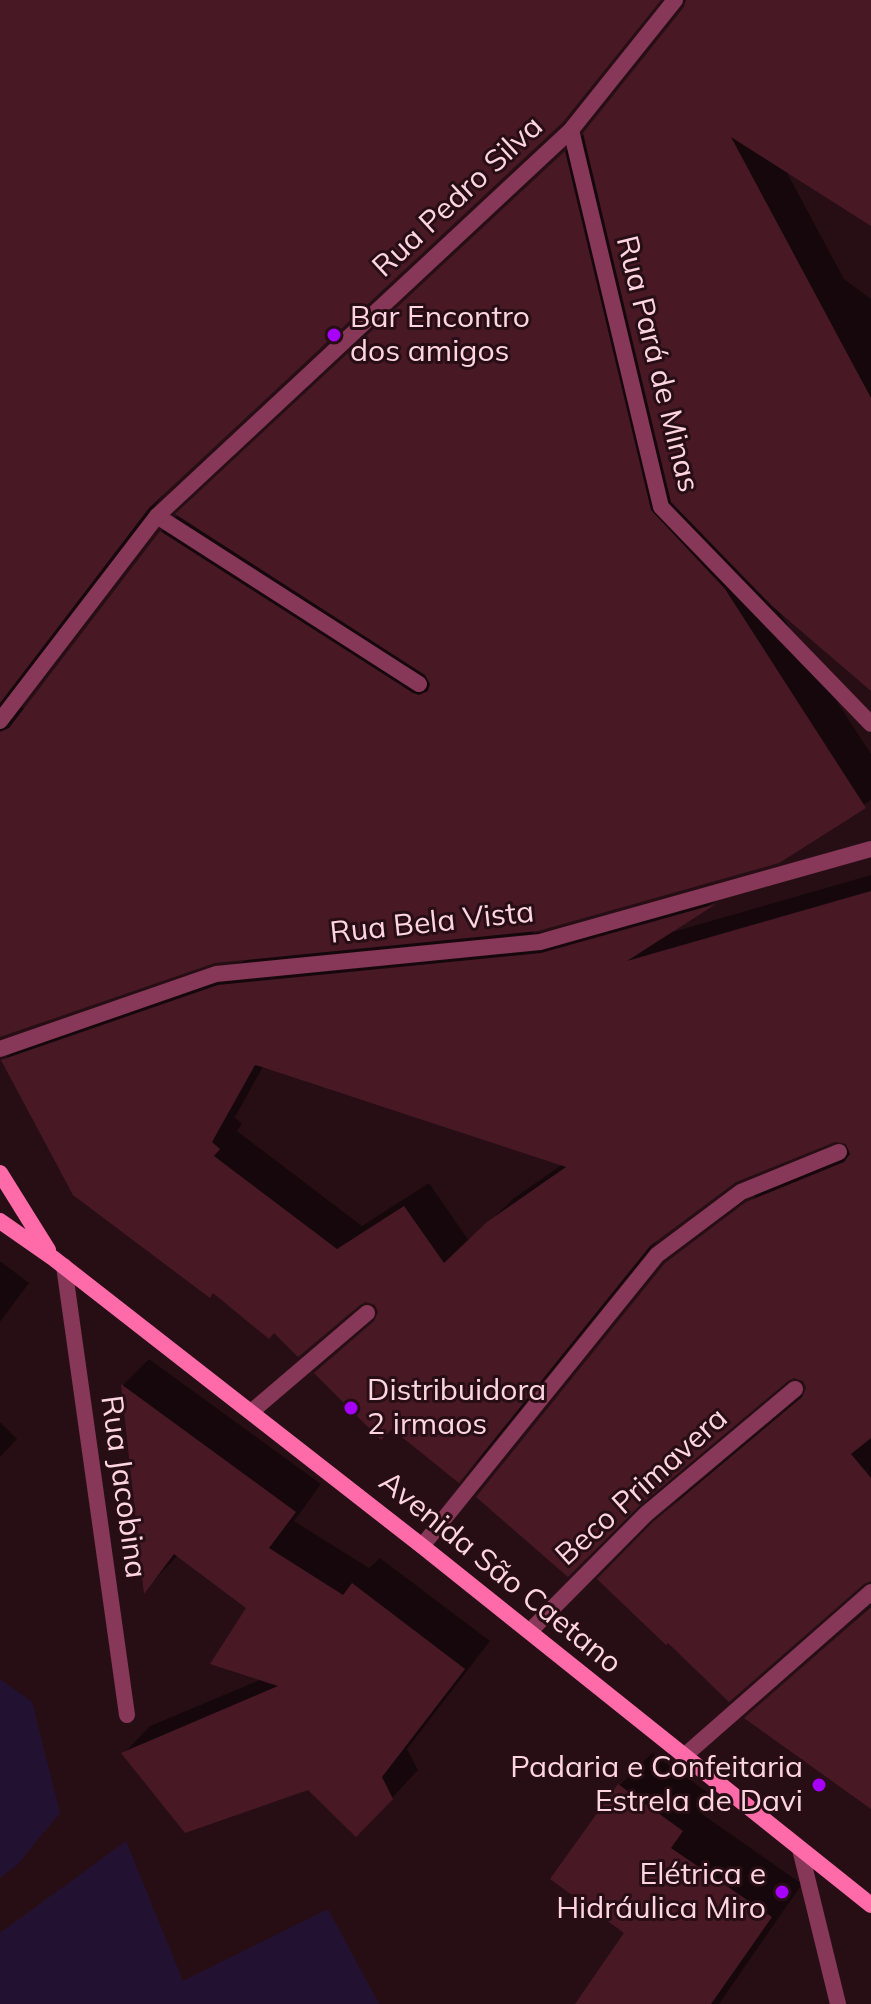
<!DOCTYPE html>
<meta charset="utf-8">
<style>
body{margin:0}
canvas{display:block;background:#270e15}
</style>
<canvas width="871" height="2004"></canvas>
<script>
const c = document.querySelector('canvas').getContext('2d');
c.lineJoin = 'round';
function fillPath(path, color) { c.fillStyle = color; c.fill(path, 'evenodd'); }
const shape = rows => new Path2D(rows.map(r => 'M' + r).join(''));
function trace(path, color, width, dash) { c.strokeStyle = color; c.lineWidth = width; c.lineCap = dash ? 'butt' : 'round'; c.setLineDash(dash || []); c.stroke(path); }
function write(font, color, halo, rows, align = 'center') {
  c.font = font + ' Mulish,sans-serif'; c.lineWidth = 6; c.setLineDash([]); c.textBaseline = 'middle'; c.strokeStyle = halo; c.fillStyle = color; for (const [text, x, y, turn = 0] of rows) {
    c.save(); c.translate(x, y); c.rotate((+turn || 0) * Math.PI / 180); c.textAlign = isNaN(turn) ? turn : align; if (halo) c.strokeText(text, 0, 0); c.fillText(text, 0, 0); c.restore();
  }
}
const green = shape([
 [0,1679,32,1702,60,1813,17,1865,0,1878],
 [126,1841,183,1981,328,1909,379,2004,0,2004,0,1933]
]);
const shadow = shape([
 [7,0,658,0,169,487,12,695,17,705,23,708,27,707,161,532,202,490,586,132,685,8,687,0,871,0,871,223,785,169,844,279,871,299,871,688,778,610,871,754,871,800,779,861,533,931,533,933,567,929,734,883,714,902,669,933,871,875,871,1580,600,1579,680,1498,806,1392,808,1388,800,1377,672,1260,756,1197,753,1194,686,1244,773,1178,849,1147,846,1141,835,1140,736,1180,661,1236,483,1456,459,1480,392,1426,317,1373,378,1317,380,1312,376,1304,4,1060,28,1036,250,959,214,961,0,1037,0,83],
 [264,1065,563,1164,514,1198,469,1241,429,1183,362,1226,237,1131,242,1124,235,1117],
 [0,1261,29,1283,0,1322],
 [149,1359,321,1484,294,1521,369,1568,380,1558,490,1641,407,1749,418,1770,383,1808,308,1787,124,1753,150,1726,262,1679,248,1607,178,1555,146,1589,123,1385],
 [0,1422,17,1439,0,1457],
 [871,1606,871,1807,747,1718],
 [652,1753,714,1797,702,1814,802,1884,719,2004,577,2004,627,1932,553,1879,620,1785]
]);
const building = shape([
 [0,0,661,0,563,122,149,508,0,703],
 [686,0,871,0,871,226,731,137,871,398,871,691,772,606,671,502,583,133,684,7],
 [565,151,651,510,725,589,866,808,779,863,538,931,215,963,0,1037,0,732,9,728,160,531,413,693,419,695,428,691,430,684,425,675,175,514],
 [871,891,871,1438,851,1454,871,1478,871,1581,864,1584,729,1702,668,1643,666,1645,597,1579,653,1522,802,1397,806,1388,803,1381,794,1378,788,1381,639,1506,568,1577,476,1497,665,1263,746,1202,844,1162,850,1154,846,1144,835,1142,736,1182,650,1246,459,1483,392,1429,381,1440,314,1373,374,1321,378,1312,375,1305,366,1302,360,1305,298,1357,274,1333,269,1339,213,1293,210,1298,73,1195,1,1060,218,985,541,953,716,904,627,961],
 [255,1065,259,1066,566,1167,487,1222,444,1263,404,1206,337,1249,214,1156,220,1149,212,1142],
 [121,1384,296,1512,269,1548,343,1595,352,1583,465,1669,382,1777,393,1799,356,1837,308,1790,185,1833,121,1753,278,1686,210,1664,246,1608,174,1554,144,1594],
 [871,1607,871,1809,744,1718],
 [618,1784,683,1831,671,1848,772,1917,711,2004,575,2004,624,1933,550,1879]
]);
const lane = shape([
 [157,516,419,684],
 [251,1412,367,1313],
 [422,1546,657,1255,741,1192,839,1152],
 [530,1631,646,1514,795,1389],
 [683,1757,871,1592]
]);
const street = shape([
 [571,130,661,507,871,724],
 [0,721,157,516,571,130,675,0],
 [0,1049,216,974,540,942,871,849],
 [64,1266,127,1715],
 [800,1849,838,2004]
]);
const secondary = shape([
 [0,1173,48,1250],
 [0,1221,53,1258,422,1546,871,1905]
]);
const markers = [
 [334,335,8,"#a800ff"],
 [351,1408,8,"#a800ff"],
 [819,1785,8,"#a800ff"],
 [782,1892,8,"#a800ff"]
];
const streetNames = [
 ["Rua Pedro Silva",458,197,-43],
 ["Rua Pará de Minas",657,364,76],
 ["Rua Bela Vista",432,923,-6],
 ["Rua Jacobina",123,1487,82],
 ["Beco Primavera",642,1487,-42],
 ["Avenida São Caetano",500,1573,39]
];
const poiNames = [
 ["Bar Encontro",350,318],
 ["dos amigos",350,352],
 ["Distribuidora",367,1391],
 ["2 irmaos",367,1425],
 ["Padaria e Confeitaria",803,1768,"right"],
 ["Estrela de Davi",803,1802,"right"],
 ["Elétrica e",766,1875,"right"],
 ["Hidráulica Miro",766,1909,"right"]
];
fillPath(green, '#221131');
fillPath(shadow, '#0007');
fillPath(building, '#481925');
trace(lane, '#873757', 16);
trace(street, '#873757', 16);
trace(secondary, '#ff6ba8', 16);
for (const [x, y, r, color] of markers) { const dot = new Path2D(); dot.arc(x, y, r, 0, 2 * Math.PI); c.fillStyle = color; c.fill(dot); trace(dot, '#270e15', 3); }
write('30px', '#ffd4e2', '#270e15', streetNames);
write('30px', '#ffd4e2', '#270e15', poiNames, 'left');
</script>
